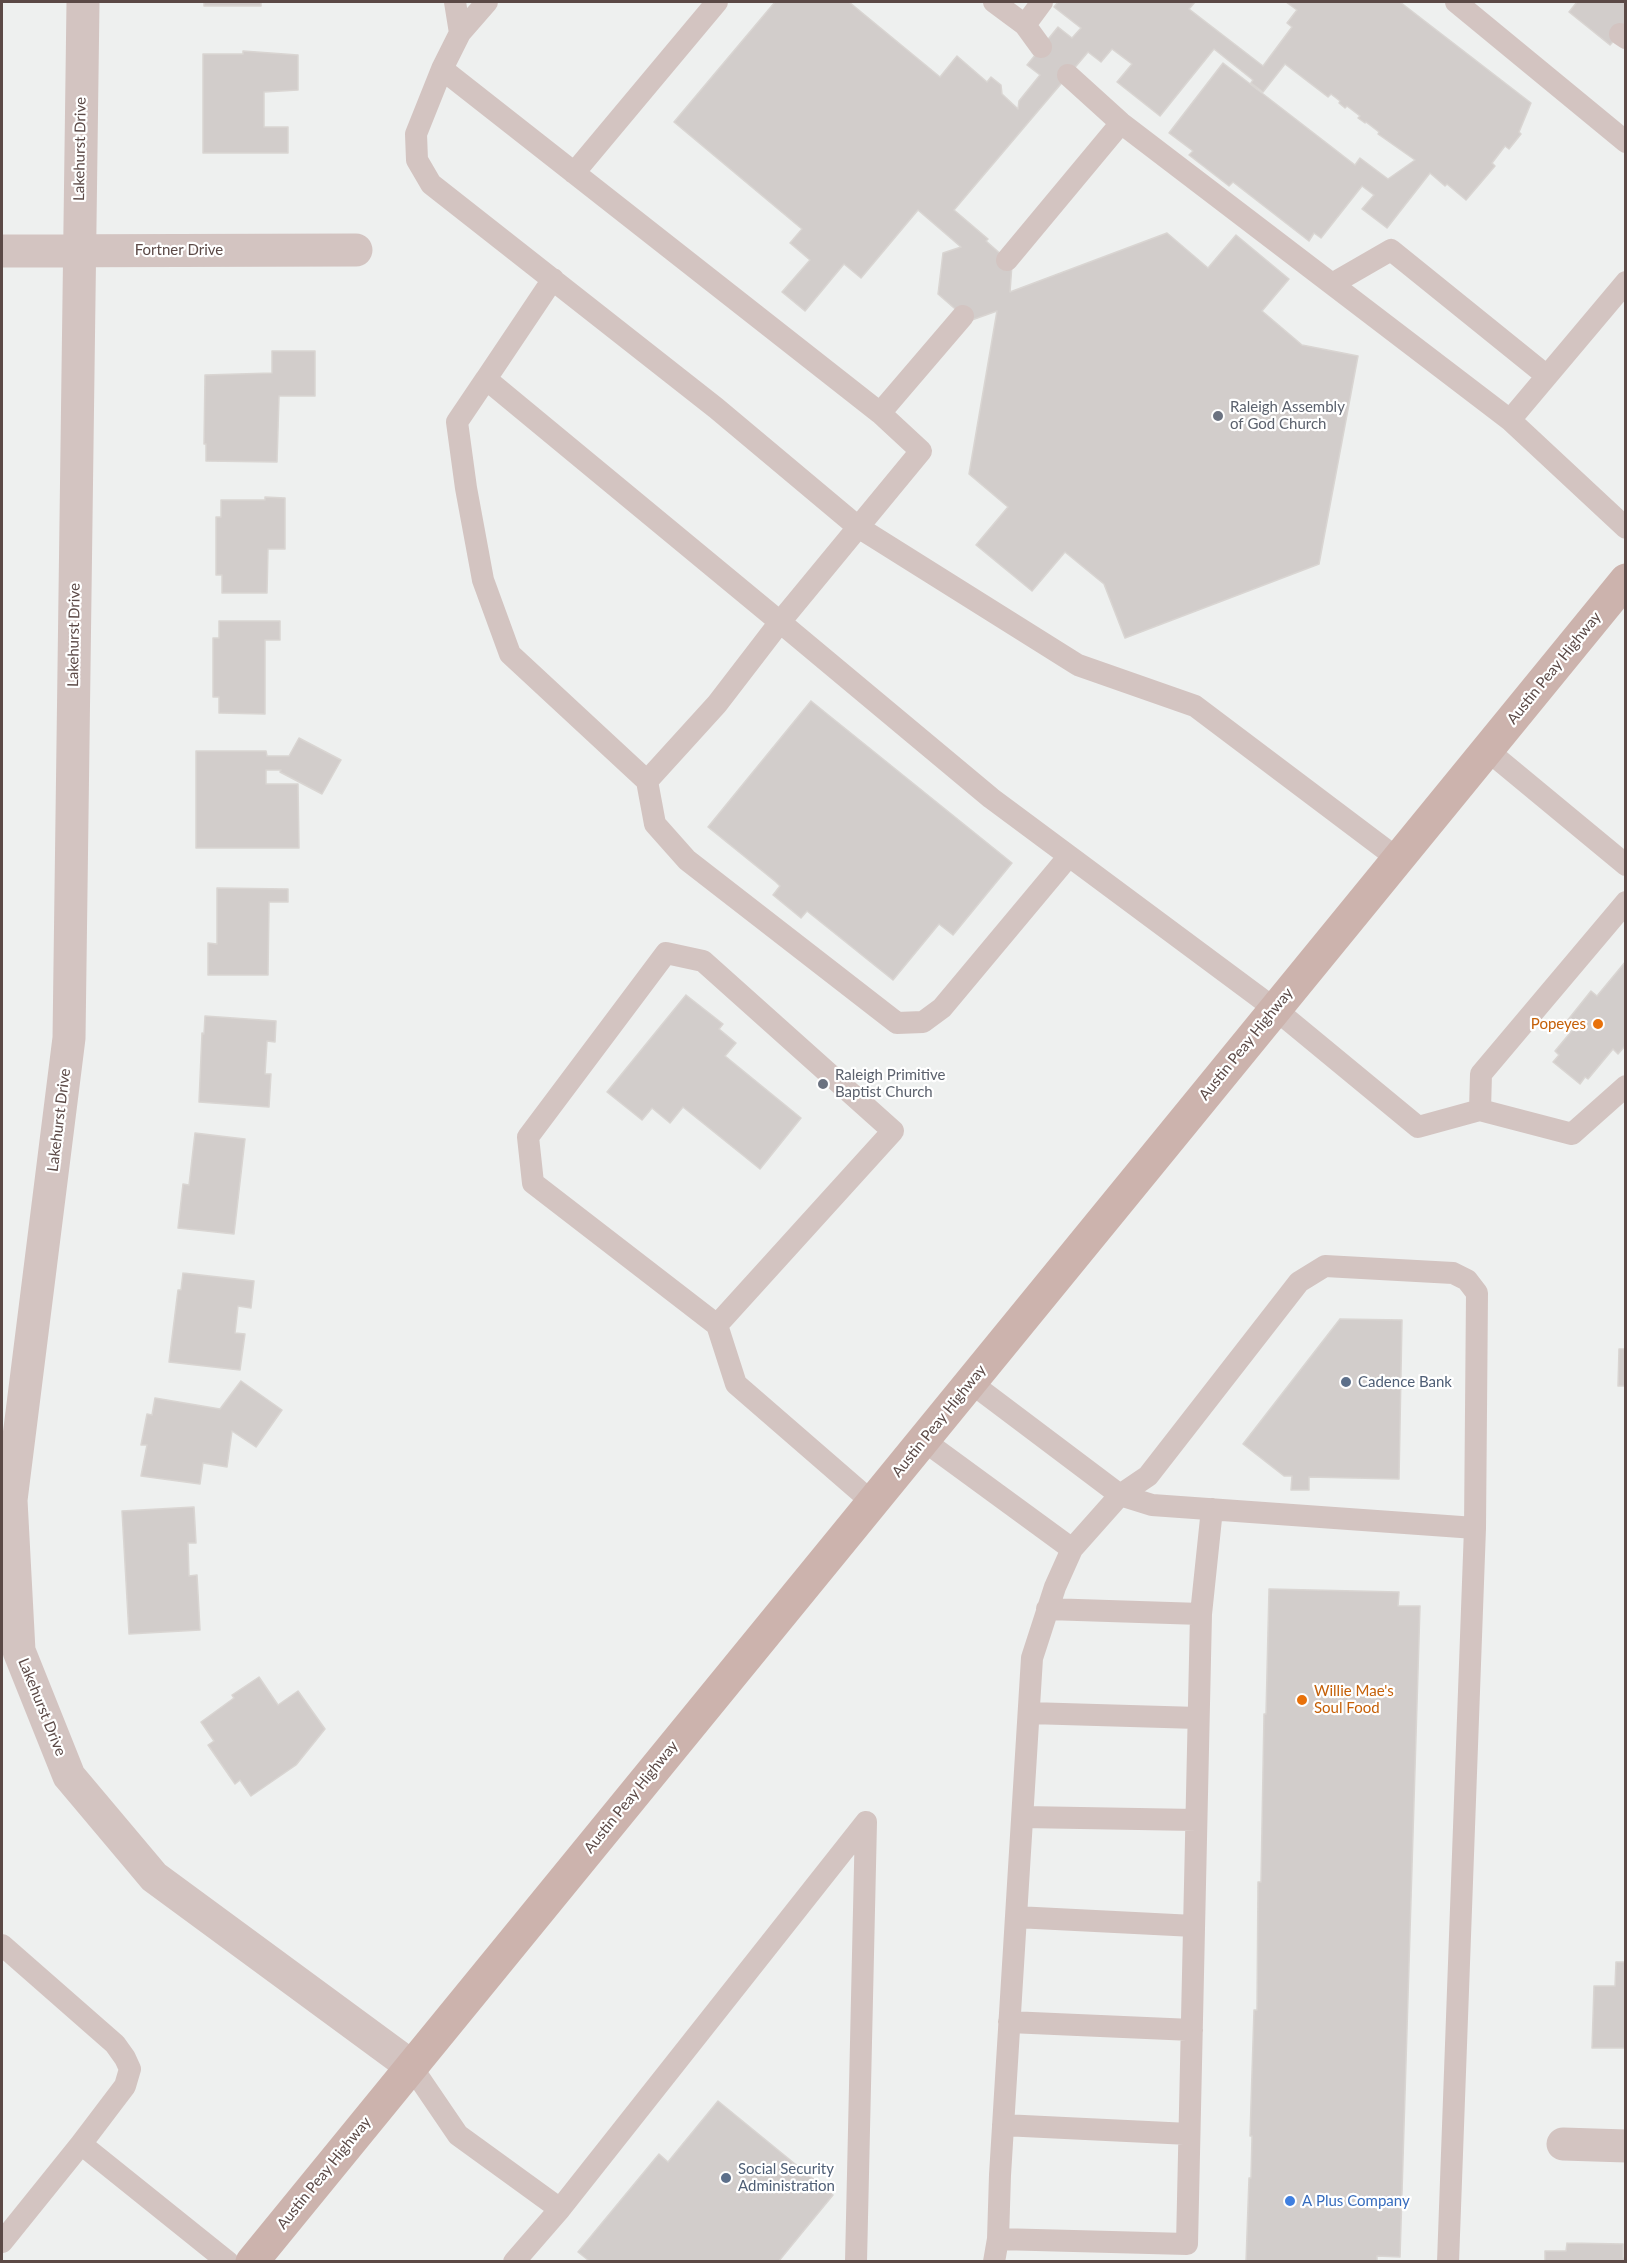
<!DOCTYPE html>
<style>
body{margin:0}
#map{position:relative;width:1627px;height:2263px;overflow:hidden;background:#eef0ef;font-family:Lato,sans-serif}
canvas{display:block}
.frame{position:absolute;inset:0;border:3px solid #5b4946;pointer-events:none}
</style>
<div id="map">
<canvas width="1627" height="2263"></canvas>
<div class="frame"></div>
</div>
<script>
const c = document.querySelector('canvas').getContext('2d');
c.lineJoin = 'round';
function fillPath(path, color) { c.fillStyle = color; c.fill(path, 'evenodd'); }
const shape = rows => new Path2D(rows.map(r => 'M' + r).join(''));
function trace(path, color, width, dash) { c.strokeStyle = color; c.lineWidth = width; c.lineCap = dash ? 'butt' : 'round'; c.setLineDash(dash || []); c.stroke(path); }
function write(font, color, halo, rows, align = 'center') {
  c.font = font + ' Lato,sans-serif'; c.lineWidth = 4.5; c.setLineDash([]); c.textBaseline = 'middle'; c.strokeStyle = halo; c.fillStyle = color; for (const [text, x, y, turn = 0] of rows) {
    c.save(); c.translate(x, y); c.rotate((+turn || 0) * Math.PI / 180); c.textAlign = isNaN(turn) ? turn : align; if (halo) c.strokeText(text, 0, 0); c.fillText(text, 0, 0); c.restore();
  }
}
const building = shape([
 [204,2,261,2,261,6,204,6,204,2],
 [775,2,849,2,940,77,957,56,987,82,991,77,1001,85,1002,94,1018,109,1019,101,1040,75,1027,65,1058,27,1072,38,1081,28,1054,7,1058,2,1195,2,1189,9,1263,66,1292,27,1287,23,1297,10,1286,2,1400,2,1531,103,1519,132,1521,134,1509,149,1505,146,1492,163,1495,166,1466,200,1447,184,1445,186,1430,173,1387,228,1362,209,1374,195,1362,186,1321,238,1314,233,1309,241,1233,182,1229,186,1189,155,1193,151,1169,133,1223,63,1355,165,1360,158,1388,179,1415,160,1378,134,1379,132,1366,122,1365,123,1358,118,1360,116,1347,106,1345,108,1339,103,1340,101,1331,94,1328,97,1285,64,1263,92,1251,83,1253,80,1214,49,1160,116,1117,82,1132,64,1112,49,1101,62,1088,52,954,210,988,239,986,241,1012,264,1010,292,1167,233,1208,268,1236,235,1289,279,1262,311,1302,345,1358,356,1319,564,1125,638,1104,584,1065,552,1032,591,976,545,1008,507,969,474,997,311,969,321,938,294,943,253,961,247,918,210,861,278,844,264,805,311,782,292,810,260,790,243,802,229,674,122,775,2],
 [1577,2,1626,2,1626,28,1610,45,1569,12,1577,2],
 [243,51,298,55,298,90,264,92,264,127,288,127,288,153,203,153,203,54,243,54,243,51],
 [272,351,315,351,315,396,279,396,277,462,206,461,206,444,204,444,205,375,272,373,272,351],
 [265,497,285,498,285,549,268,549,267,593,222,593,222,575,216,575,216,517,221,517,221,500,265,500,265,497],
 [219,621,280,621,280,640,265,640,265,714,219,713,219,697,213,697,213,638,219,638,219,621],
 [811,701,1012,863,953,935,939,924,893,980,807,911,801,918,773,895,780,886,776,882,708,827,811,701],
 [299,738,341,760,322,794,280,772,281,770,266,770,266,784,298,784,299,848,196,848,196,751,266,751,267,756,289,756,299,738],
 [217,888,288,889,288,902,269,902,268,975,208,975,208,943,217,944,217,888],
 [1626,961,1626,1045,1618,1054,1613,1049,1588,1079,1585,1077,1580,1084,1553,1062,1559,1055,1555,1051,1575,1027,1567,1021,1591,991,1597,996,1626,961],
 [686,995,723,1024,719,1029,736,1043,725,1056,801,1118,760,1169,683,1107,670,1123,652,1108,642,1120,607,1092,686,995],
 [205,1016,276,1021,275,1042,267,1041,265,1074,271,1074,269,1107,199,1102,202,1033,204,1034,205,1016],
 [195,1133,245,1139,234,1234,178,1228,183,1184,189,1185,195,1133],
 [183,1273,254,1281,251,1308,238,1306,235,1333,245,1334,240,1370,169,1362,178,1290,181,1290,183,1273],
 [1340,1319,1402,1320,1399,1479,1309,1477,1309,1490,1291,1490,1292,1476,1284,1476,1243,1444,1340,1319],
 [1619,1349,1626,1349,1626,1386,1618,1386,1619,1349],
 [241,1381,282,1410,256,1447,232,1431,227,1467,203,1463,200,1484,141,1476,147,1445,141,1445,147,1414,152,1415,155,1398,220,1409,241,1381],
 [194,1507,196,1543,188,1543,189,1576,197,1575,200,1630,129,1634,122,1511,194,1507],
 [1269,1589,1399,1592,1398,1606,1420,1606,1400,2257,1377,2256,1377,2262,1246,2262,1249,2178,1251,2178,1252,2136,1250,2136,1254,2010,1257,2010,1258,1882,1261,1882,1264,1714,1266,1714,1269,1589],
 [259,1677,278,1705,298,1691,325,1729,296,1765,251,1796,240,1780,235,1784,208,1745,214,1741,201,1722,234,1698,232,1695,259,1677],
 [1616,1962,1626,1962,1626,2052,1625,2048,1592,2048,1594,1986,1615,1986,1616,1962],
 [718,2101,833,2195,778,2262,587,2262,588,2260,578,2252,659,2154,668,2162,718,2101],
 [1567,2243,1623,2244,1623,2258,1626,2258,1626,2262,1545,2262,1545,2251,1566,2251,1567,2243]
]);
const service = shape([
 [455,2,460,33],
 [487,2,460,33,442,69,416,134,417,160,431,184,716,408,858,527,1078,665,1195,706,1398,859],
 [994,2,1025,25,1041,47],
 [1456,2,1626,142],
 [1025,25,1042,2],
 [1620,34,1626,38],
 [442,69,880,413,921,451,780,622,717,704,647,781,510,654,483,580,466,488,457,422,486,379,780,622,991,798,1275,1009,1418,1127,1480,1110,1572,1134,1626,1086],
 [1068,75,1121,123,1510,420,1626,528],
 [574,173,717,2],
 [1007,260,1121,123],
 [1332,284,1391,250,1547,376],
 [486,379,553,279],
 [880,413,963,316],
 [1510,420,1626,282],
 [1487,750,1626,865],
 [647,781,655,824,687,860,897,1023,923,1022,942,1008,1069,856],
 [1480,1110,1481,1074,1626,902],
 [717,1325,533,1183,528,1137,666,953,703,961,893,1131,717,1325,736,1384,872,1502],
 [970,1382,1120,1495,1152,1505,1475,1528,1448,2262],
 [923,1440,1072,1549,1055,1587,1032,1658,1000,2175,998,2239,994,2262],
 [1072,1549,1120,1495,1148,1476,1299,1282,1325,1266,1453,1273,1467,1280,1477,1293,1475,1528],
 [1201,1614,1212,1509],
 [1029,1713,1198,1718],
 [1023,1817,1196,1820],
 [1016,1917,1194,1926],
 [2,1945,115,2044,125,2058,130,2069,125,2086,81,2144,2,2242],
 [1009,2022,1192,2030],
 [411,2066,458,2135,560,2209],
 [1003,2125,1189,2134],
 [81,2144,228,2262],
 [998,2239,1187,2244,1201,1614,1047,1609],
 [514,2262,560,2209,866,1822,856,2262]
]);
const minor = shape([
 [83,2,69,1038,11,1500,19,1651,69,1776,154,1877,411,2066],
 [2,251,356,250],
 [1563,2144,1626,2146]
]);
const primary = shape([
 [252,2262,1626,580]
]);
const markers = [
 [1218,416,6,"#6b7280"],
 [1598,1024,6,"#e8710a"],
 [823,1084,6,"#6b7280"],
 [1346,1382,6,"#5c6f8a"],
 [1302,1700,6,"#e8710a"],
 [726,2178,6,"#5c6f8a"],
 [1290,2201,6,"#3f7fe0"]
];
const streetNames = [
 ["Lakehurst Drive",80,149,-89],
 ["Fortner Drive",179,250],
 ["Lakehurst Drive",74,635,-89],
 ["Austin Peay Highway",1554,668,-51],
 ["Austin Peay Highway",1246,1044,-51],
 ["Lakehurst Drive",59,1120,-83],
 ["Austin Peay Highway",939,1421,-51],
 ["Lakehurst Drive",42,1707,68],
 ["Austin Peay Highway",631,1797,-51],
 ["Austin Peay Highway",324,2173,-51]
];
const worshipNames = [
 ["Raleigh Assembly",1230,407],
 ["of God Church",1230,424],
 ["Raleigh Primitive",835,1075],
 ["Baptist Church",835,1092]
];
const foodNames = [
 ["Popeyes",1586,1024],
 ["Willie Mae's",1314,1691,"left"],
 ["Soul Food",1314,1708,"left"]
];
const serviceNames = [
 ["Cadence Bank",1358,1382],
 ["Social Security",738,2169],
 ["Administration",738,2186]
];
const shopNames = [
 ["A Plus Company",1302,2201]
];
fillPath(building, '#d2cdcb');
trace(building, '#d9d5d2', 1.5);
trace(service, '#d3c4c1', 22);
trace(minor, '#d3c4c1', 33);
trace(primary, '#ccb3ad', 33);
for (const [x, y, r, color] of markers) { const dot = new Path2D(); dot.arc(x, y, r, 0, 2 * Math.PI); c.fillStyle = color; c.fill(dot); trace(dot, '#fff', 2); }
write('15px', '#5b4946', '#fff', streetNames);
write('15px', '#5b616d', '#fff', worshipNames, 'left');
write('15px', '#c56008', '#fff', foodNames, 'right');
write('15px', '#4e5e75', '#fff', serviceNames, 'left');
write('15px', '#366cbe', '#fff', shopNames, 'left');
</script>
